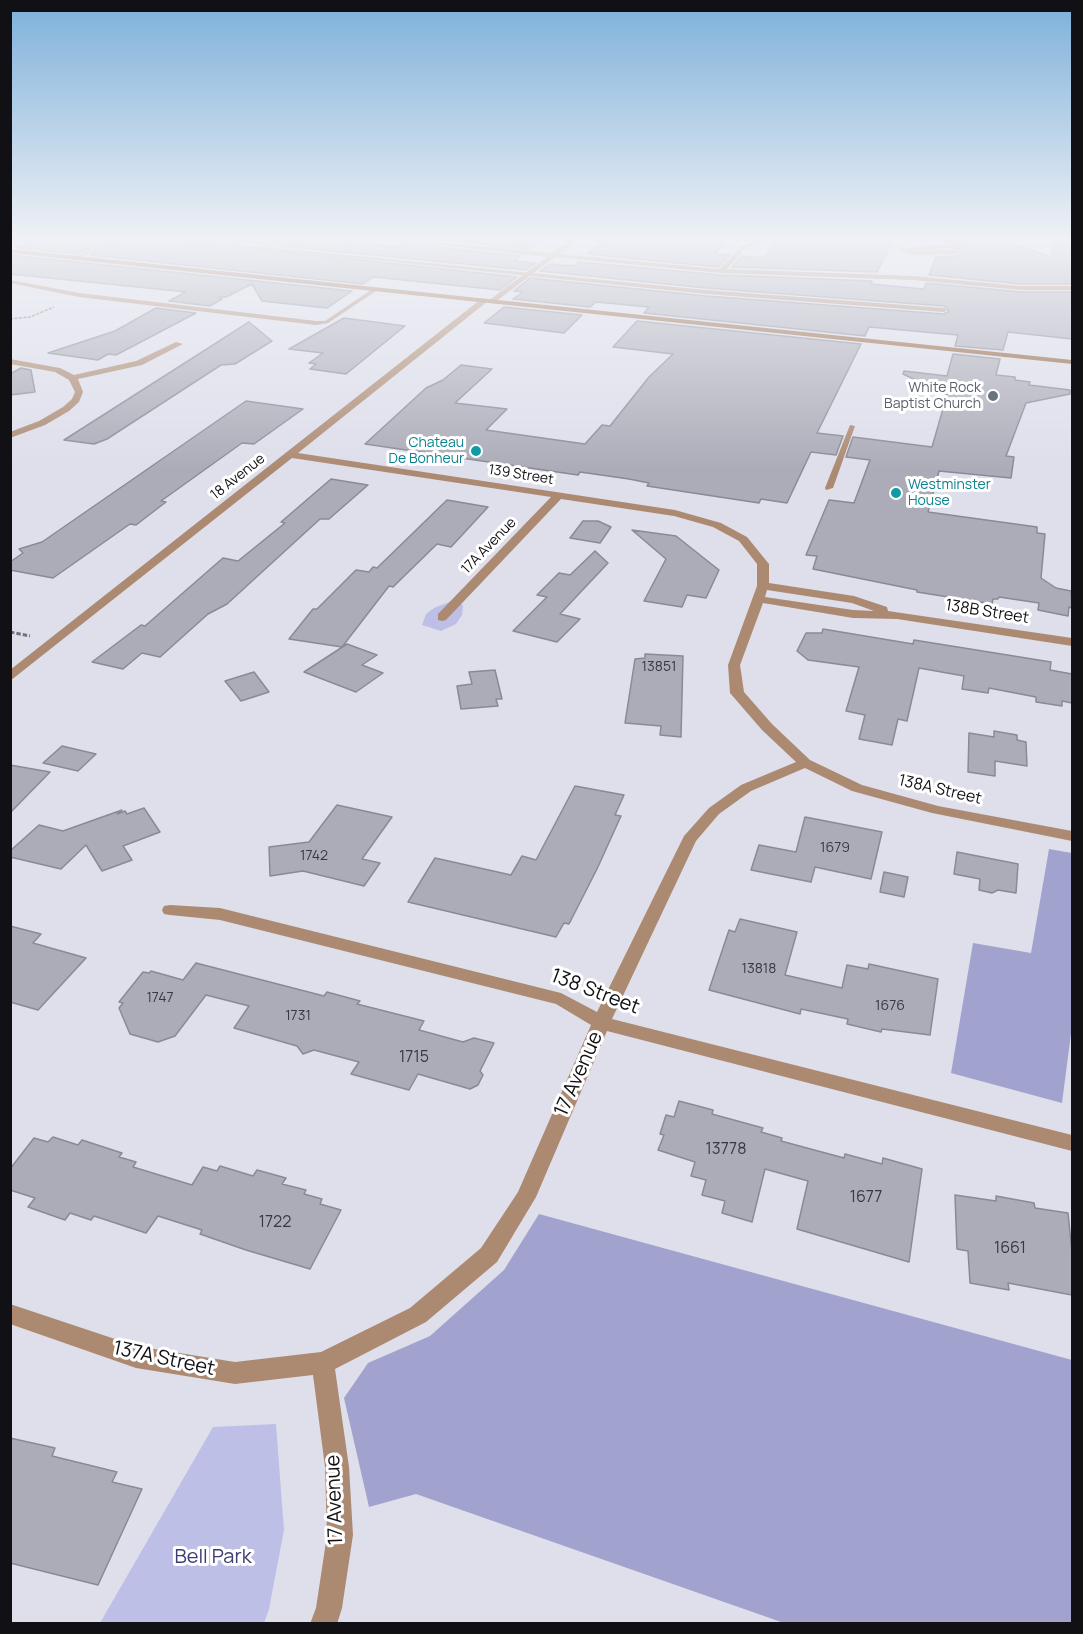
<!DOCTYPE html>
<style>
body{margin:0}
#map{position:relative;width:1083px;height:1634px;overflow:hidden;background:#dedfeb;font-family:Manrope,sans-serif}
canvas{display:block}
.frame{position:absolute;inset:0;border:12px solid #111115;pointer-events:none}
</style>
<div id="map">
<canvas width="1083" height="1634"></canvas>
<div class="frame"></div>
</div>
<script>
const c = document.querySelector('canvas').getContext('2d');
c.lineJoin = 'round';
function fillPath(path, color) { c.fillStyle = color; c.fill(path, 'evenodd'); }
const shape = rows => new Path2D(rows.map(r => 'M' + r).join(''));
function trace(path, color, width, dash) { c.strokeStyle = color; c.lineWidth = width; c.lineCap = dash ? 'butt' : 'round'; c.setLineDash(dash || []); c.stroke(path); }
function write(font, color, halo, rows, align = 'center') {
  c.font = font + ' Manrope,sans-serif'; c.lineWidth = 6; c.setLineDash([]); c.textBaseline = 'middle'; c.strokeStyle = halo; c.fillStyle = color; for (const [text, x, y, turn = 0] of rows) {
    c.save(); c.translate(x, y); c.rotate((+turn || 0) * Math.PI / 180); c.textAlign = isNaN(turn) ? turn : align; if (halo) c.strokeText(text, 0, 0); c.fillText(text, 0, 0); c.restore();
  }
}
const green = shape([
 [452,601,463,605,462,615,456,624,441,631,422,625,426,614,434,608],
 [276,1424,284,1530,269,1609,264,1623,100,1623,213,1427]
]);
const forest = shape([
 [1049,849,1072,853,1072,1026,1062,1103,951,1073,973,943,1031,953],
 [539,1214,1072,1360,1072,1623,784,1623,416,1494,369,1507,344,1398,368,1363,430,1336,504,1270]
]);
const building = shape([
 [33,240,105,240,77,254,16,247,33,240],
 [119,240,175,240,517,277,500,290,373,277,363,284,90,255,119,240],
 [220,240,330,240,400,247,400,243,520,256,514,261,536,263,526,270,220,240],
 [443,240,539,240,529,249,443,240],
 [604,240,726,240,715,254,730,255,718,267,587,254,604,240],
 [777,240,893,240,877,272,732,267,742,256,764,258,777,240],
 [943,240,1001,240,1051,257,1053,242,1072,243,1072,284,1021,284,929,275,936,257,957,256,969,250,951,242,942,242,943,240],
 [10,255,352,291,327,308,262,301,252,284,226,297,219,297,222,299,210,306,169,301,186,292,10,274,10,255],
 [579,262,721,275,872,281,871,284,924,289,926,283,1021,292,1072,292,1072,339,1008,332,1003,350,955,346,958,335,869,327,865,336,644,313,649,307,596,302,590,307,513,299,523,292,514,291,530,278,706,296,944,314,949,311,944,306,706,288,540,271,550,264,573,266,579,262],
 [504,307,582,315,564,333,484,323,504,307],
 [156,308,196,313,116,355,108,354,98,360,48,353,115,331,156,308],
 [344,318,405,326,346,374,310,369,316,364,309,363,323,353,289,349,344,318],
 [637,321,861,344,817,433,843,436,836,455,811,452,787,503,761,499,759,503,647,486,649,483,629,479,580,472,578,475,365,444,426,388,443,380,461,365,492,369,455,403,507,409,486,430,585,444,602,425,610,426,649,377,673,354,613,347,637,321],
 [249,322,272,341,235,364,221,365,107,439,94,444,64,440,249,322],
 [953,354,1000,359,996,375,1015,377,1015,380,1030,382,1029,385,1070,390,1070,394,1026,403,1006,456,1014,457,1011,478,939,471,928,512,1037,527,1037,533,1045,534,1041,578,1056,588,1071,591,1072,608,1069,607,1068,616,1038,610,1039,603,999,597,998,599,993,599,992,604,917,592,917,590,813,569,817,556,806,555,829,500,854,503,870,460,846,457,853,437,932,447,947,395,903,374,904,371,947,376,953,354],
 [21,368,31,370,35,392,10,395,10,374,21,368],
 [246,401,303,409,254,444,242,443,161,501,166,502,136,525,130,524,53,578,10,570,10,562,23,553,19,549,42,542,246,401],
 [331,479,368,485,329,519,320,519,227,604,208,614,160,657,142,653,123,669,92,662,141,625,145,626,223,558,238,561,285,523,281,522,331,479],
 [447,500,488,507,451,547,437,544,393,587,389,586,342,647,289,639,313,609,317,609,356,570,369,572,373,567,377,568,447,500],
 [583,521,598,521,611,527,600,543,570,538,583,521],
 [632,530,676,536,719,570,706,598,687,595,682,607,644,601,666,559,632,530],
 [595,551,608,563,560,614,580,619,557,642,513,631,547,597,537,595,559,573,570,575,595,551],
 [823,629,913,644,914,640,1051,662,1050,670,1072,674,1072,703,1062,701,1062,706,1036,702,1036,697,989,688,988,693,962,689,964,676,919,668,907,721,898,719,892,745,859,739,865,715,846,711,859,667,808,660,797,651,806,633,822,633,823,629],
 [347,644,377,655,362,665,383,673,356,692,304,672,347,644],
 [645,654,683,656,681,737,660,735,661,726,625,723,635,659,645,658,645,654],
 [495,670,502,699,496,699,498,706,461,709,457,686,472,684,469,672,495,670],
 [254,672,269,692,241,701,225,681,254,672],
 [994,731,1017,735,1017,740,1026,742,1027,766,995,761,995,776,968,772,969,733,994,737,994,731],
 [62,746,96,754,78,771,43,763,62,746],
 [10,765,50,772,10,813,10,765],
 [575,786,624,795,615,815,621,816,597,869,569,924,564,923,556,937,408,902,435,858,511,875,522,856,536,860,575,786],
 [337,805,392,817,362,859,380,863,364,886,303,871,270,876,269,847,309,842,337,805],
 [144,808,160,832,123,846,132,860,102,871,86,845,61,869,10,857,10,851,39,825,63,831,122,810,117,814,125,811,127,814,144,808],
 [805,817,882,832,871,879,815,867,811,882,751,870,759,845,796,852,805,817],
 [957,852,1018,864,1016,893,998,890,992,893,979,890,980,879,954,874,957,852],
 [884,872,908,877,904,897,880,892,884,872],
 [740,919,797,932,785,975,842,988,847,965,868,969,869,964,938,979,930,1035,882,1029,881,1032,847,1024,848,1019,801,1009,800,1014,709,990,729,930,735,932,740,919],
 [10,926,41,934,33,943,86,958,38,1010,10,1002,10,926],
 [196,963,324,996,327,992,360,1001,357,1004,424,1021,419,1030,463,1042,474,1038,494,1043,480,1071,483,1075,478,1085,470,1089,418,1074,409,1090,351,1074,359,1062,314,1050,303,1054,297,1046,234,1028,249,1006,206,995,175,1036,158,1042,130,1034,119,1008,123,1003,119,1002,143,972,149,973,151,971,183,980,196,963],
 [679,1101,713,1110,712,1114,763,1128,761,1132,782,1138,781,1141,844,1158,845,1154,882,1164,883,1158,922,1169,909,1262,797,1229,808,1181,765,1169,752,1222,722,1213,725,1201,702,1195,706,1180,691,1176,695,1162,658,1150,664,1135,660,1134,666,1115,674,1117,679,1101],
 [53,1137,78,1145,82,1140,122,1153,119,1157,136,1162,133,1167,192,1185,203,1167,217,1171,220,1166,253,1176,257,1170,286,1178,282,1184,306,1190,304,1194,322,1199,320,1204,341,1210,310,1269,246,1250,200,1234,202,1230,158,1216,146,1233,94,1216,91,1220,70,1213,65,1220,28,1207,35,1198,10,1190,10,1169,34,1138,48,1142,53,1137],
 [955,1195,996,1201,996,1196,1034,1203,1035,1208,1068,1213,1072,1252,1072,1295,1008,1283,1009,1290,970,1283,968,1251,957,1249,955,1195],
 [10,1438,55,1448,52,1456,117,1472,112,1482,142,1489,98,1585,10,1563,10,1438]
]);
const pathFar1 = shape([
 [10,319,30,317,54,307]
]);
const path = shape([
 [10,632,30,636]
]);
const service = shape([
 [111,240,117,240,77,259,73,258,111,240],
 [177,240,195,240,706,290,944,308,947,310,944,312,706,294,177,240],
 [10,280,79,293,316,321,325,321,374,288,379,289,328,323,316,325,79,297,10,283,10,280],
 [850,425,855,426,833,488,826,490,825,488,850,425]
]);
const minor = shape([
 [391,240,417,240,552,253,570,240,577,240,560,254,719,269,743,245,763,240,764,243,747,247,727,269,913,276,1021,286,1072,286,1072,290,1021,290,913,280,721,273,555,257,494,303,488,301,298,453,675,510,721,523,747,537,769,564,769,583,854,596,887,607,888,611,1072,638,1072,646,897,619,853,618,763,603,740,665,744,692,772,724,810,760,862,785,938,806,1072,831,1072,841,932,813,852,791,805,768,751,791,719,814,696,841,612,1019,1072,1135,1072,1151,607,1031,536,1197,497,1262,426,1322,335,1369,349,1467,353,1535,342,1608,337,1624,310,1624,316,1608,327,1535,325,1467,313,1375,235,1384,136,1368,10,1324,10,1304,136,1346,235,1362,321,1352,410,1308,481,1248,518,1192,591,1025,556,1004,220,920,170,915,164,914,162,910,164,906,170,905,220,908,561,993,597,1012,684,836,709,808,741,785,796,762,762,730,730,693,728,665,757,586,757,564,739,541,713,527,674,516,561,499,446,620,442,621,438,620,438,614,551,497,292,458,10,681,10,670,481,299,488,301,547,257,391,240],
 [767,590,852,603,874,611,853,610,765,597,767,590],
 [950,244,967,249,957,254,912,255,896,249,950,244],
 [950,248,957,250,910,250,950,248],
 [176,342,183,344,142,365,78,379,83,392,79,402,69,411,45,425,10,438,10,432,39,421,63,407,72,399,75,392,69,380,55,372,10,364,10,359,60,368,74,375,136,361,176,342]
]);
const secondary = shape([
 [10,249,1072,360,1072,364,10,253,10,249]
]);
const markers = [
 [993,396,6,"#6b7280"],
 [476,451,6,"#0f9aa8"],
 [896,493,6,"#0f9aa8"]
];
const farWorshipnames = [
 ["White Rock",981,388],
 ["Baptist Church",981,404]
];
const farCulturenames = [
 ["Chateau",464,443],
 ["De Bonheur",464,459],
 ["Westminster",908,485,"left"],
 ["House",908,501,"left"]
];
const farStreetnames = [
 ["139 Street",521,475,9],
 ["18 Avenue",238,477,-38],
 ["17A Avenue",489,546,-46]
];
const numberNames = [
 ["13851",659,667],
 ["1679",835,848],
 ["1742",314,856],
 ["13818",759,969],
 ["1747",160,998],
 ["1676",890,1006],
 ["1731",298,1016]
];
const streetNames = [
 ["138B Street",987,612,9],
 ["138A Street",940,790,13]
];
const nearNumbernames = [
 ["1715",414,1058],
 ["13778",726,1150],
 ["1677",866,1198],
 ["1722",275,1223],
 ["1661",1010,1249]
];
const nearStreetnames = [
 ["138 Street",595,992,21],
 ["17 Avenue",579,1074,-66],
 ["137A Street",164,1359,12],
 ["17 Avenue",335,1500,-92]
];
const nearParknames = [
 ["Bell Park",213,1557]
];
fillPath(green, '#bdbfe7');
fillPath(forest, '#a1a3ce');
fillPath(building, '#abacb7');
trace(building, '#898a95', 1.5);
trace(pathFar1, '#73747b', 1.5, [3, 1.5]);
trace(path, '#73747b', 3, [4.5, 2]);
fillPath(service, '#ac8a72');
fillPath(minor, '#ac8a72');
fillPath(secondary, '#90603b');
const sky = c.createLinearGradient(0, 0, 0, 469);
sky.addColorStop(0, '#7db0da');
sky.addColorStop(0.51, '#f0f1f6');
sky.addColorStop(1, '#f0f1f600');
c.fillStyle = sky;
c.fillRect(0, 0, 1083, 469);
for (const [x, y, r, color] of markers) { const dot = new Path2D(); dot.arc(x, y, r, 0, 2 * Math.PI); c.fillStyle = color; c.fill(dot); trace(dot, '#fff', 2); }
write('14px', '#5b616d', '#fff', farWorshipnames, 'right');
write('14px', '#0d838f', '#fff', farCulturenames, 'right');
write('14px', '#111115', '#fff', farStreetnames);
write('14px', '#38383e', null, numberNames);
write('16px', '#111115', '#fff', streetNames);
write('16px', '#38383e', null, nearNumbernames);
write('20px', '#111115', '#fff', nearStreetnames);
write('20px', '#3e3d73', '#fff', nearParknames);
</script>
